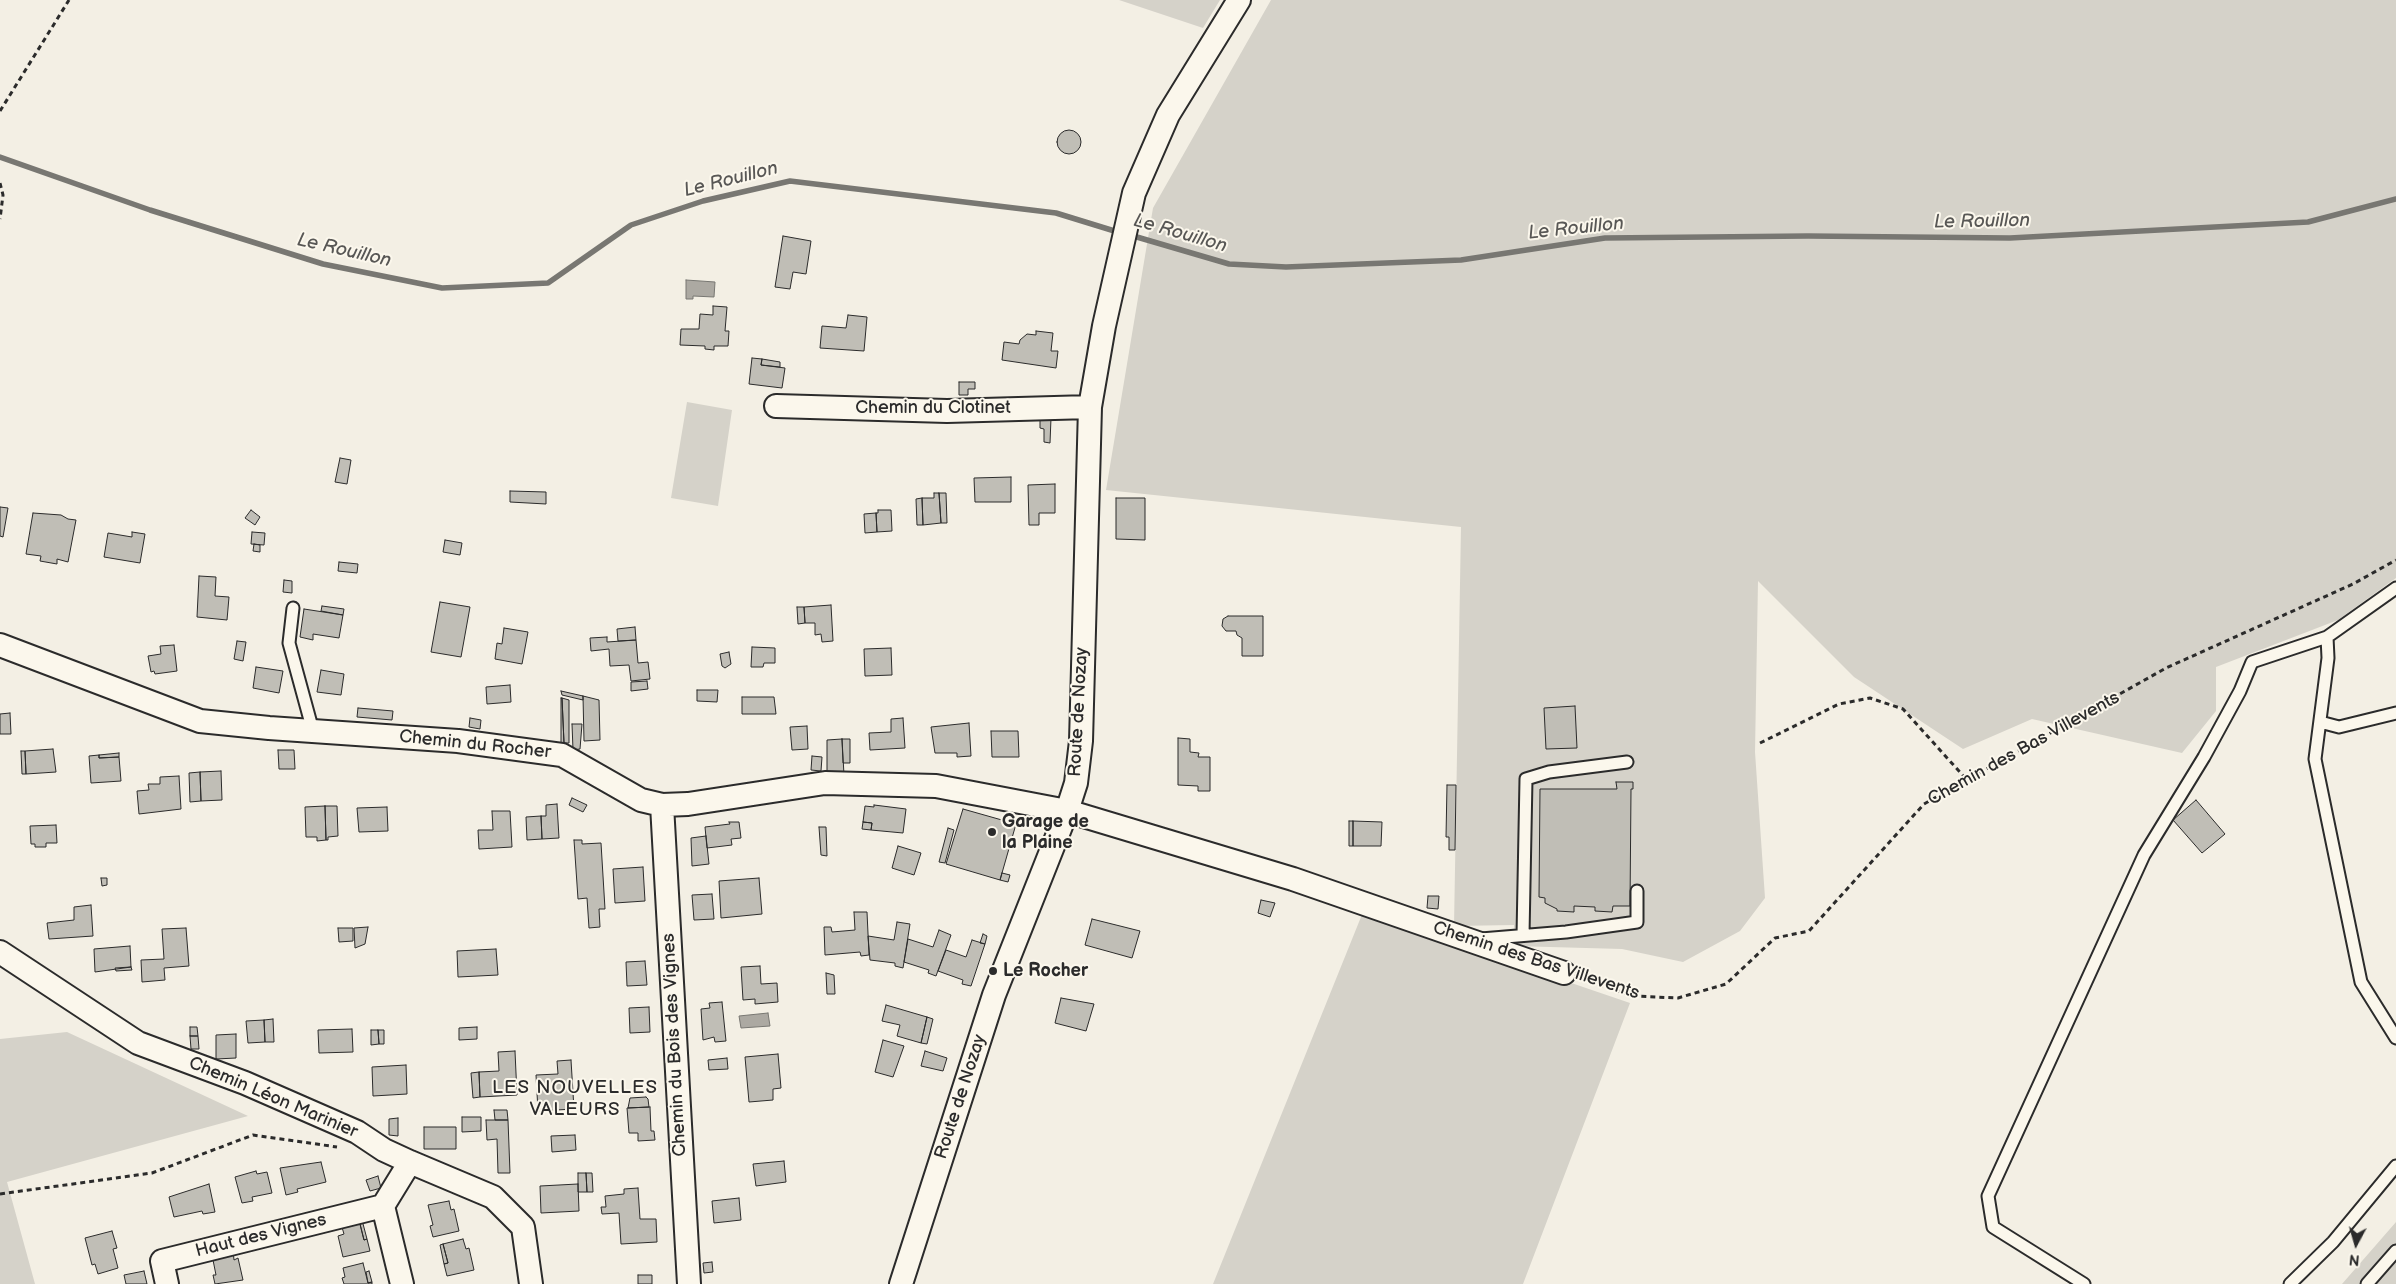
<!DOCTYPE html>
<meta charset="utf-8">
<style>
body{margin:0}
#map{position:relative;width:2396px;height:1284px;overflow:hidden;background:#f3efe4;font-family:"Balsamiq Sans",sans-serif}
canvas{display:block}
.north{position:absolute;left:2331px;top:1219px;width:50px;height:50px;-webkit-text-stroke:4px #fbf7ec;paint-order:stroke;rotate:186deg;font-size:14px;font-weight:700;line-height:20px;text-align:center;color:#2b2b2b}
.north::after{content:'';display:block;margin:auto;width:18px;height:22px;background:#2b2b2b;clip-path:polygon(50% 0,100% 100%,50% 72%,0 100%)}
</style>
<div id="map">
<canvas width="2396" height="1284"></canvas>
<div class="north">N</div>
</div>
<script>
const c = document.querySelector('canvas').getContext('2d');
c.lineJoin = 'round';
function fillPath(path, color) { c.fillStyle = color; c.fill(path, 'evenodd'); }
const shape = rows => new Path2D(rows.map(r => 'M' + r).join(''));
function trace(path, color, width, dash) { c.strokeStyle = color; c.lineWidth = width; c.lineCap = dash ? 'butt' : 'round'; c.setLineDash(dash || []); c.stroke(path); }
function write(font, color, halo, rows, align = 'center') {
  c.font = font + ' "Balsamiq Sans",sans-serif'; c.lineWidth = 4; c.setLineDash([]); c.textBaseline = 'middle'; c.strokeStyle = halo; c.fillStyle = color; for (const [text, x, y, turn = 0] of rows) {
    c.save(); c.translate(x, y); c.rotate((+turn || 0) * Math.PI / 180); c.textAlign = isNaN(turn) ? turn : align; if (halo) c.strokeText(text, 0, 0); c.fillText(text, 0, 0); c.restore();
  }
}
const green = shape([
 [1119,0,1220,0,1203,28],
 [1271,0,2396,0,2396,578,2338,620,2216,667,2216,711,2182,753,2032,719,1963,749,1854,677,1758,581,1755,752,1765,898,1740,931,1683,962,1622,949,1514,946,1514,925,1454,926,1461,527,1106,490,1153,208],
 [687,402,732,410,718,506,671,498],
 [1363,912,1630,1003,1523,1284,1213,1284],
 [67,1032,248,1116,7,1182,35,1284,0,1284,0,1039],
 [2396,1222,2396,1284,2342,1284]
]);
const water = shape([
 [686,280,715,282,714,297,693,296,693,299,686,299,686,280],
 [768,1013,770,1026,741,1028,739,1016,768,1013]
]);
const stream = shape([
 [0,157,150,210,323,264,442,288,548,283,631,225,703,201,790,181,1056,213,1121,233],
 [1130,235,1229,264,1286,267,1461,260,1605,238,1808,236,2010,238,2308,222,2396,199]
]);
const building = shape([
 '1057 142a12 12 0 1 1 24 0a12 12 0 1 1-24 0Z',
 [783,236,811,241,806,274,793,272,790,289,775,287,783,236],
 [713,306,727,307,725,331,729,331,728,346,714,346,714,350,705,349,705,346,680,345,681,329,699,329,700,314,713,315,713,306],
 [848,315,867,317,864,351,820,348,822,326,846,328,848,315],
 [1036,331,1053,333,1051,351,1058,351,1056,368,1002,360,1004,342,1019,344,1020,340,1027,334,1036,335,1036,331],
 [752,358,762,359,761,365,785,368,782,388,749,384,752,358],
 [762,359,780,362,780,367,761,365,762,359],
 [959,382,975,382,975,389,968,389,968,395,959,395,959,382],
 [1040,417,1051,418,1050,443,1044,442,1044,429,1040,428,1040,417],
 [340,458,351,460,347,484,335,482,340,458],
 [1011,477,1011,502,975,502,974,478,1011,477],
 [1055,484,1055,513,1039,513,1039,525,1029,525,1028,485,1055,484],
 [510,491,546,492,546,504,510,502,510,491],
 [934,493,939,493,941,523,923,525,922,498,934,498,934,493],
 [939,493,946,493,947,523,941,523,939,493],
 [922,498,923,525,917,525,916,499,922,498],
 [1116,498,1145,498,1145,540,1116,539,1116,498],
 [0,507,8,508,3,537,0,536,0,507],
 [251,510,260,517,255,525,245,518,251,510],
 [878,510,891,510,892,531,877,532,876,513,878,513,878,510],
 [33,513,61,515,68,519,76,520,68,562,57,559,57,564,40,561,41,556,26,554,33,513],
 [876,513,877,532,865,533,864,514,876,513],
 [132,532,145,534,140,563,104,557,108,533,132,537,132,532],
 [252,532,265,533,264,545,251,544,252,532],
 [445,540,462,543,460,555,443,552,445,540],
 [254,544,260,545,260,552,253,551,254,544],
 [339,562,358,564,357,573,338,571,339,562],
 [199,576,216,577,215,596,229,597,227,620,197,617,199,576],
 [284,580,292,581,292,593,283,592,284,580],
 [440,602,470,607,461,657,431,652,440,602],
 [831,605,833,641,822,642,821,634,815,635,815,623,805,623,804,607,831,605],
 [322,606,344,609,343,615,321,611,322,606],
 [797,607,804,607,805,623,798,624,797,607],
 [304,609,343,615,339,638,313,634,313,640,300,637,304,609],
 [1228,616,1263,616,1263,656,1242,656,1242,638,1237,635,1236,631,1226,631,1222,626,1223,619,1228,616],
 [635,627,636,640,618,641,617,629,635,627],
 [504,628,528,632,522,664,495,659,497,643,502,644,504,628],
 [607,637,607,642,636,640,638,663,648,662,650,679,631,681,629,665,610,666,609,649,591,651,590,638,607,637],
 [237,641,246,642,243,661,234,659,237,641],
 [174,645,177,671,155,674,154,671,151,672,148,656,161,654,160,646,174,645],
 [752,647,775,648,775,663,764,663,763,667,751,667,752,647],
 [891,648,892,675,865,676,864,649,891,648],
 [729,652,731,664,725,668,722,666,720,654,729,652],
 [256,667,283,671,279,693,253,688,256,667],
 [321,670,344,674,341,695,317,692,321,670],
 [647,681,648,689,631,691,631,682,647,681],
 [510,685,511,702,487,704,486,687,510,685],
 [697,690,718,690,717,702,697,701,697,690],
 [561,691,583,696,583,700,562,695,561,691],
 [583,696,599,700,600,740,584,741,583,696],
 [742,697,774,697,776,714,742,714,742,697],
 [561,698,562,698,564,743,561,743,561,698],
 [562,698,569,700,569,743,564,743,562,698],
 [1575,706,1577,748,1546,749,1544,708,1575,706],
 [358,708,393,711,392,720,357,717,358,708],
 [10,713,11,734,0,734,0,714,10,713],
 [470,718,481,720,480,729,469,727,470,718],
 [903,718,905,748,870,750,869,733,891,732,891,719,903,718],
 [969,723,971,756,957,757,957,753,935,753,931,727,969,723],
 [572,724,582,724,580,749,573,750,572,724],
 [807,726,808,749,792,750,790,727,807,726],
 [991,731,1018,731,1019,757,992,757,991,731],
 [1178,738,1190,739,1190,752,1199,753,1198,757,1210,757,1210,791,1198,791,1198,786,1178,785,1178,738],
 [842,739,844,775,827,776,827,740,842,739],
 [842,739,850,739,850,763,843,763,842,739],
 [53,749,56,772,26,774,25,751,53,749],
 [278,750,294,750,295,769,279,769,278,750],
 [21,751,25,751,26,774,22,774,21,751],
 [119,753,119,757,99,758,99,755,119,753],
 [99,755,99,758,119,757,121,781,91,783,89,756,99,755],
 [812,756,822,757,821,771,811,770,812,756],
 [221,771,222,800,201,801,200,772,221,771],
 [200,772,201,801,190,802,189,773,200,772],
 [179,776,181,809,139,814,137,791,149,790,148,784,160,784,160,777,179,776],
 [1616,782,1633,782,1633,789,1631,789,1630,906,1613,906,1612,912,1595,911,1595,907,1574,906,1574,912,1557,911,1557,909,1545,903,1545,898,1539,897,1540,789,1617,789,1616,782],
 [1447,785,1456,785,1455,850,1449,850,1449,837,1446,837,1447,785],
 [572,798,587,805,583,812,569,805,572,798],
 [2196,800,2225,834,2202,853,2173,820,2196,800],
 [557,804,559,838,542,839,541,816,546,816,546,805,557,804],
 [874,805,906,809,903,833,871,830,872,823,863,822,865,806,874,807,874,805],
 [325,806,326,840,317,841,317,837,306,837,305,807,325,806],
 [325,806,337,806,338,836,328,837,328,840,326,840,325,806],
 [387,807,388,831,359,832,357,808,387,807],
 [963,809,1016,824,1000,880,946,864,963,809],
 [492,811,510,811,512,847,479,849,478,830,493,830,492,811],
 [541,816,542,839,527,840,526,817,541,816],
 [1349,821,1353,821,1353,846,1349,846,1349,821],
 [1353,821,1382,822,1381,846,1353,846,1353,821],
 [729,822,739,822,741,838,731,839,732,845,707,848,705,827,730,824,729,822],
 [863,822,872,823,871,830,862,829,863,822],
 [56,825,57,843,46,843,46,847,35,847,35,844,31,844,30,826,56,825],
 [819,827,826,827,827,856,821,855,819,827],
 [948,828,954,830,945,863,939,862,948,828],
 [706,836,709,864,692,866,691,838,706,836],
 [574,840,582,840,582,844,601,843,605,909,599,909,600,927,589,928,587,898,578,899,574,840],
 [898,846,921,853,914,875,892,868,898,846],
 [643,867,645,901,615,903,613,869,643,867],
 [1002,873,1010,875,1008,882,1000,880,1002,873],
 [101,878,107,878,107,885,102,886,101,878],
 [759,878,762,914,721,918,719,881,759,878],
 [712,894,714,919,694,920,692,895,712,894],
 [1428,896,1439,896,1438,909,1427,908,1428,896],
 [1261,900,1275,903,1270,917,1258,913,1261,900],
 [91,905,93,936,49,939,47,923,74,920,74,907,91,905],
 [854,912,867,912,869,955,861,956,860,952,825,955,824,927,831,927,832,932,855,930,854,912],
 [1092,919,1140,931,1132,958,1085,945,1092,919],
 [897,922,910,924,903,968,895,966,895,963,870,960,868,936,894,940,897,922],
 [368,927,365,944,355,948,354,928,368,927],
 [186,928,189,966,164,968,165,980,142,982,141,960,164,959,162,929,186,928],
 [338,928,353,928,353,941,339,942,338,928],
 [939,930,951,935,936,976,928,973,929,970,904,962,908,939,933,947,939,930],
 [983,934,987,936,985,944,980,943,983,934],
 [972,940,985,944,971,986,962,984,963,980,938,971,946,950,966,957,972,940],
 [130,946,131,967,95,972,94,949,130,946],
 [496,949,498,975,458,977,457,951,496,949],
 [645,961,647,985,627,986,626,962,645,961],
 [760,966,761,984,777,983,778,1002,755,1004,755,999,743,1000,741,967,760,966],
 [131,967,132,970,116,971,115,968,131,967],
 [826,973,834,975,835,994,827,994,826,973],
 [1061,998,1094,1004,1086,1031,1055,1023,1061,998],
 [722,1002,726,1041,715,1042,714,1037,703,1040,701,1009,710,1008,709,1003,722,1002],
 [886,1005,927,1017,921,1043,897,1036,900,1025,882,1021,886,1005],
 [649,1007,650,1032,630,1033,629,1008,649,1007],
 [927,1017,933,1019,927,1044,921,1043,927,1017],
 [273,1019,274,1042,265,1042,264,1020,273,1019],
 [264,1020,265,1042,248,1043,246,1021,264,1020],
 [190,1027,197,1027,198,1036,190,1036,190,1027],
 [477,1027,477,1039,459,1040,459,1028,477,1027],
 [352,1029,353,1052,319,1053,318,1030,352,1029],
 [371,1030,378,1030,379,1044,371,1045,371,1030],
 [378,1030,384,1030,384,1044,379,1044,378,1030],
 [236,1034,236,1058,216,1059,216,1035,236,1034],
 [190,1036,198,1036,199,1049,191,1049,190,1036],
 [883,1040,904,1046,893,1077,875,1072,883,1040],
 [515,1051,517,1095,480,1097,479,1072,499,1071,498,1052,515,1051],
 [925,1051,947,1058,943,1071,921,1066,925,1051],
 [778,1054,781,1088,773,1089,773,1100,749,1102,745,1057,778,1054],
 [727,1058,728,1069,709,1070,708,1060,727,1058],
 [571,1060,574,1109,538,1111,536,1075,558,1074,557,1061,571,1060],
 [406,1065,407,1094,373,1096,372,1067,406,1065],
 [479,1072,480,1097,473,1098,471,1073,479,1072],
 [646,1097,648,1099,649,1107,628,1108,630,1098,646,1097],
 [650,1107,651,1131,654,1131,655,1140,638,1141,638,1133,629,1133,627,1108,650,1107],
 [494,1110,507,1110,508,1120,495,1120,494,1110],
 [462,1117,481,1117,481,1131,462,1132,462,1117],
 [398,1118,398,1136,389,1135,389,1119,398,1118],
 [486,1120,508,1120,510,1173,498,1173,497,1139,487,1140,486,1120],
 [424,1127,456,1127,456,1149,424,1149,424,1127],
 [575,1135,576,1150,552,1152,551,1136,575,1135],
 [784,1161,786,1182,756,1186,753,1164,784,1161],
 [321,1162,326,1182,297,1189,298,1192,286,1195,280,1168,321,1162],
 [256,1171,257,1174,267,1172,272,1193,252,1197,253,1201,242,1203,235,1177,256,1171],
 [578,1173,586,1173,587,1192,578,1192,578,1173],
 [586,1173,592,1173,593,1192,587,1192,586,1173],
 [378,1176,381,1188,370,1191,366,1180,378,1176],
 [209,1184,215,1212,203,1214,202,1211,174,1217,169,1197,209,1184],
 [578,1184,579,1211,541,1213,540,1186,578,1184],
 [638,1188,640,1219,656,1219,657,1242,621,1244,619,1213,602,1214,601,1207,606,1207,605,1196,624,1194,624,1189,638,1188],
 [739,1198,741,1220,714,1223,712,1201,739,1198],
 [449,1201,451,1210,454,1209,459,1231,433,1237,430,1226,433,1225,428,1205,449,1201],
 [359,1220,362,1220,367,1239,364,1240,359,1220],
 [359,1220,364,1240,367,1239,370,1251,343,1257,338,1236,344,1234,341,1224,359,1220],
 [112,1231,117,1248,113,1249,118,1268,98,1274,95,1264,92,1265,85,1238,112,1231],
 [463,1239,466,1249,469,1248,474,1270,447,1276,444,1264,448,1263,443,1244,463,1239],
 [443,1244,448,1263,444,1264,440,1245,443,1244],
 [233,1250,234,1260,238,1258,243,1280,215,1284,213,1275,216,1275,212,1255,233,1250],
 [712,1262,713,1272,704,1273,703,1263,712,1262],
 [363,1263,368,1283,372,1282,372,1284,344,1284,342,1278,345,1277,343,1268,363,1263],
 [144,1271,147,1284,126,1284,124,1275,144,1271],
 [369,1271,372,1282,368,1283,366,1272,369,1271],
 [638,1275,652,1275,652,1284,638,1284,638,1275]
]);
const path = shape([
 [0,111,69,0],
 [0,183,3,195,0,219],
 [1760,743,1839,704,1870,698,1903,709,1967,780],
 [1581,979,1634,996,1678,998,1726,984,1775,938,1809,931,1924,804,2166,668,2353,584,2396,560],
 [0,1194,152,1173,253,1135,337,1147]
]);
const service = shape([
 [293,608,289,643,313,731],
 [2327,637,2328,658,2315,759,2361,982,2396,1038],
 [2320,722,2339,727,2396,713],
 [1523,935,1526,779,1549,772,1627,762],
 [1481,939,1566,932,1637,922,1637,891],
 [2084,1284,1993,1227,1988,1196,2144,855,2204,757,2240,691,2252,662,2327,637,2396,588],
 [2290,1284,2333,1242,2396,1166],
 [2367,1284,2396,1251]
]);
const minor = shape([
 [776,406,947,411,1090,407],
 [0,645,200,721,269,728,458,741,562,755,641,800,662,805,688,804,825,783,936,786,1067,811,1293,879,1564,973],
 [662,805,689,1284],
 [0,952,138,1043,245,1083,357,1132,384,1150,410,1162,493,1197,523,1227,531,1284],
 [167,1284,162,1261,383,1206],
 [402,1284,383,1206,410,1162],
 [901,1284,994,995,1067,811,1076,783,1081,741,1090,407,1104,326,1134,193,1168,115,1239,0]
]);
const markers = [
 [992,832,5,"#2b2b2b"],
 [993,971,5,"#2b2b2b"]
];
const streetNames = [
 ["Chemin du Clotinet",933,408],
 ["Route de Nozay",1079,712,-87],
 ["Chemin du Rocher",475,745,6],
 ["Chemin des Bas Villevents",2024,749,-29],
 ["Chemin des Bas Villevents",1536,961,18],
 ["Chemin du Bois des Vignes",675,1045,-93],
 ["Route de Nozay",961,1097,-72],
 ["Chemin Léon Marinier",273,1098,23],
 ["Haut des Vignes",261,1236,-14]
];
const poiNames = [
 ["Garage de",1002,822],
 ["la Plaine",1002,843],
 ["Le Rocher",1003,971]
];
const waterNames = [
 ["Le Rouillon",731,180,-14],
 ["Le Rouillon",1982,222,-1],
 ["Le Rouillon",1576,229,-6],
 ["Le Rouillon",1180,234,16],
 ["Le Rouillon",344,251,13]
];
const neighbourhoodNames = [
 ["LES NOUVELLES",575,1088],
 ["VALEURS",575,1110]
];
fillPath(green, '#d5d2c9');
fillPath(water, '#aca9a2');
trace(water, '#787772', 1);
trace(stream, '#787772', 5.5);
fillPath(building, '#c0beb6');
trace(building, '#2b2b2b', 1);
trace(service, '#2b2b2b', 15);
trace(minor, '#2b2b2b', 26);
trace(path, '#2b2b2b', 3, [5, 4]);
trace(service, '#fbf7ec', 11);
trace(minor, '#fbf7ec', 22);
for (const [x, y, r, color] of markers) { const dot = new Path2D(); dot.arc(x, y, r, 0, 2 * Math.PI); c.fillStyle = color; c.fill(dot); trace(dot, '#fbf7ec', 2); }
write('18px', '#2b2b2b', '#fbf7ec', streetNames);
write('bold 18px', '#2b2b2b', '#fbf7ec', poiNames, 'left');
write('italic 19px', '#585755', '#fbf7ec', waterNames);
c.letterSpacing = '1px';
write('19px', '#2b2b2b', '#fbf7ec', neighbourhoodNames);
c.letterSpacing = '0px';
</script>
